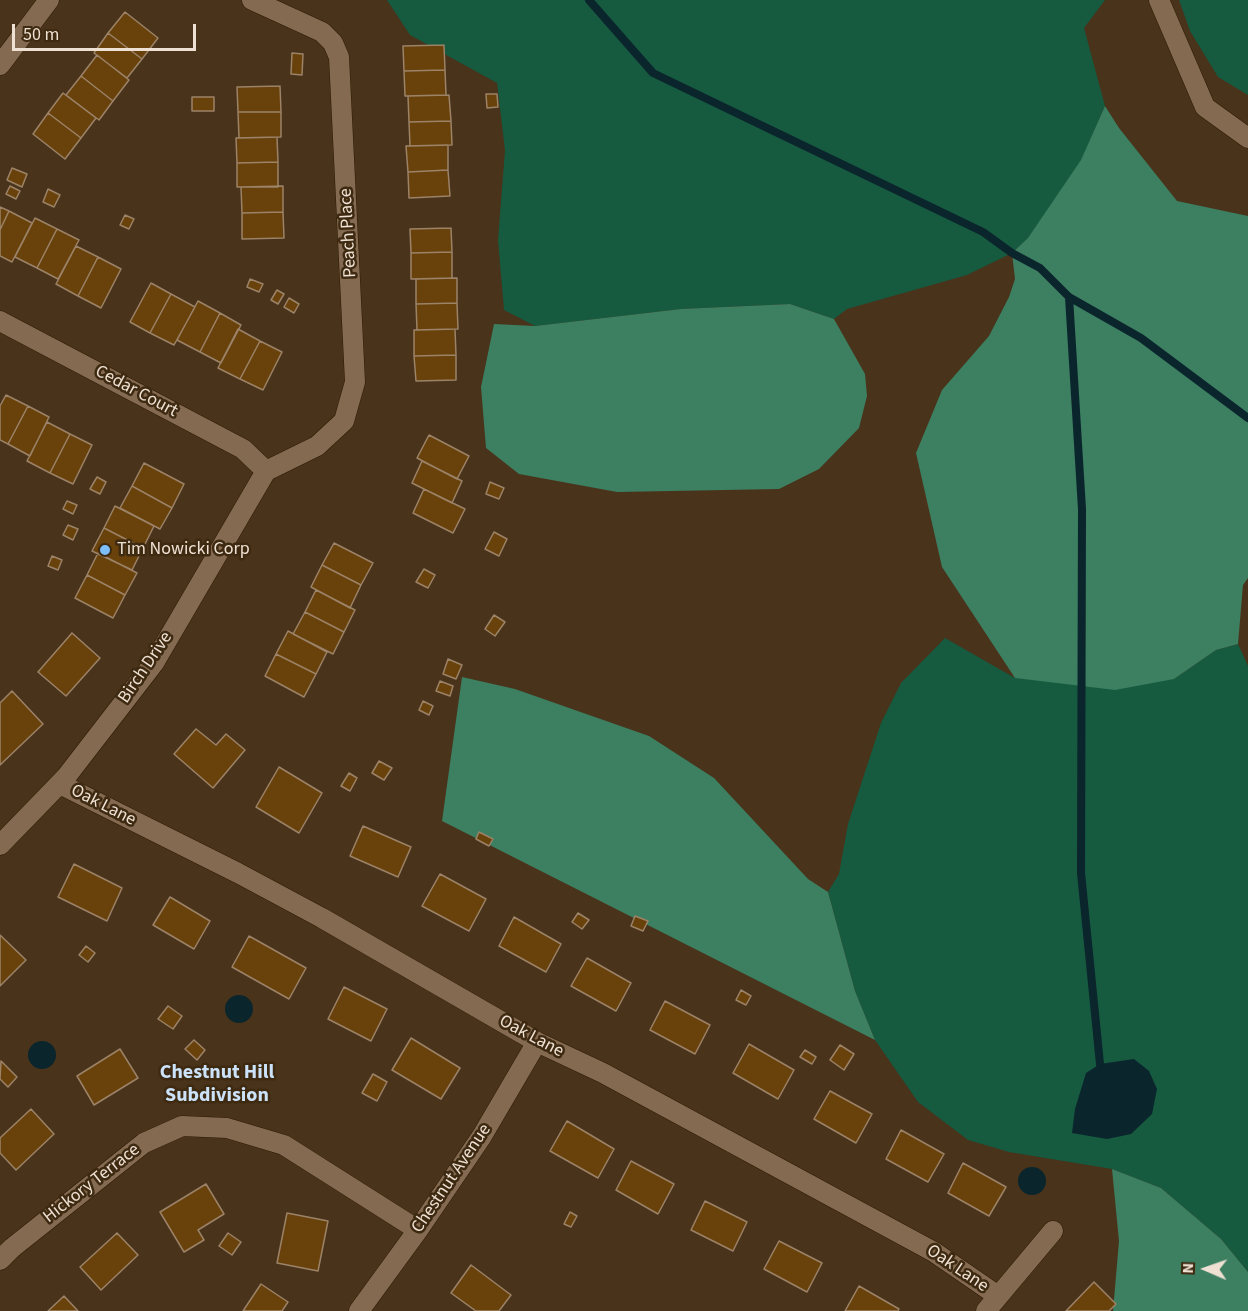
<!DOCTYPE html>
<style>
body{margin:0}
#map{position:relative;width:1248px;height:1311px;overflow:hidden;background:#49331b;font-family:"Source Sans 3",sans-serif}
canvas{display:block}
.north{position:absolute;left:1176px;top:1239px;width:60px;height:60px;-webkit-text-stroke:4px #3e2911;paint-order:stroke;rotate:272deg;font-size:16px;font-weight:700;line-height:24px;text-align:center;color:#eee0d2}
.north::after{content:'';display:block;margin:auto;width:21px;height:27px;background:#eee0d2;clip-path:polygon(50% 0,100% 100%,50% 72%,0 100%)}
.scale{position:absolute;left:12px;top:24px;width:184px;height:27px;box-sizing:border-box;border:3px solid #eee0d2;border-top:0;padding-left:8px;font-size:18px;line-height:21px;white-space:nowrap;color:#eee0d2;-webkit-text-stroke:4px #3e2911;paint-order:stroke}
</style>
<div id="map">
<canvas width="1248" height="1311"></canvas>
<div class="north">N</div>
<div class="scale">50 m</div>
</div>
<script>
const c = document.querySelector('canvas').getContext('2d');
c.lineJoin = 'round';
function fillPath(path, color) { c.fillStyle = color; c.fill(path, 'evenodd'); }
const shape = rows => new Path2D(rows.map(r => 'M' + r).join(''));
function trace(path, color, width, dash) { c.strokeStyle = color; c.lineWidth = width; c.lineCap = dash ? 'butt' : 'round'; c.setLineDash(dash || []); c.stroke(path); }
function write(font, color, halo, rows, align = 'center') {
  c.font = font + ' "Source Sans 3",sans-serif'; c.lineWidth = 5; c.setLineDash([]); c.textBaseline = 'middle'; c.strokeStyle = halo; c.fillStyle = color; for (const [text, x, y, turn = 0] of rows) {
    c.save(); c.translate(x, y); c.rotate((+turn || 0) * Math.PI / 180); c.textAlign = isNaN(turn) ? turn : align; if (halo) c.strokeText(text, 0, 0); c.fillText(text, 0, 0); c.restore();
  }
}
const green = shape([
 [387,0,1105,0,1084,28,1105,106,1065,199,1045,223,1012,253,967,275,847,309,834,319,790,304,681,309,535,326,504,310,498,240,505,150,497,83,410,35],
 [1179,0,1248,0,1248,95,1218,77,1190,31],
 [945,638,1015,678,1174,679,1216,650,1238,644,1248,666,1248,1272,1221,1239,1161,1188,1112,1169,1009,1152,968,1140,918,1102,875,1040,855,991,828,892,839,874,848,824,881,723,901,683]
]);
const forest = shape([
 [1105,106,1119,128,1177,201,1248,216,1248,578,1243,585,1238,644,1216,650,1174,679,1115,690,1015,678,942,567,916,453,942,390,989,336,1009,297,1015,279,1012,253,1028,238,1081,160],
 [790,304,834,319,865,374,867,396,859,428,819,469,779,489,617,492,519,474,486,448,481,387,494,324,535,326,681,309],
 [462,677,515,689,649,736,714,778,808,879,828,892,855,991,875,1040,442,821],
 [1112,1169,1161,1188,1221,1239,1248,1272,1248,1311,1113,1311,1119,1241]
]);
const water = shape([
 '225 1009a14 14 0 1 1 28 0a14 14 0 1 1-28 0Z',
 '28 1055a14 14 0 1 1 28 0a14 14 0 1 1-28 0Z',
 [1134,1059,1149,1071,1157,1089,1152,1114,1131,1134,1107,1139,1072,1133,1075,1109,1086,1073,1100,1064],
 '1018 1181a14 14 0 1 1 28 0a14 14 0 1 1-28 0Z'
]);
const stream = shape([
 [589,0,653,73,983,232,1012,253,1040,268,1069,297,1141,338,1248,418],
 [1069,297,1082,509,1081,873,1100,1064]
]);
const building = shape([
 [125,12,158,38,142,59,108,33,125,12],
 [108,33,142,59,127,78,94,53,108,33],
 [444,45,445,70,404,71,403,46,444,45],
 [292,53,303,54,302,75,291,74,292,53],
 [97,55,129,80,113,101,81,76,97,55],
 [445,70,446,95,405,96,404,71,445,70],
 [81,76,113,101,99,120,66,95,81,76],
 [280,86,281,112,238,112,237,87,280,86],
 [63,93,96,118,81,138,48,113,63,93],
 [486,94,497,94,498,107,487,108,486,94],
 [449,95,451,121,409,122,408,96,449,95],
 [192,97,214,97,214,111,192,111,192,97],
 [238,112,281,112,281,137,239,138,238,112],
 [48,113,81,138,65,159,33,134,48,113],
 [451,121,452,145,410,146,409,122,451,121],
 [277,137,278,162,237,163,236,138,277,137],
 [448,145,448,170,408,172,406,146,448,145],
 [278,162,278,187,237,187,237,163,278,162],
 [12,168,27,174,22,187,7,180,12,168],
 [448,170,450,196,409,198,408,172,448,170],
 [10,186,20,191,16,199,6,194,10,186],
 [283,186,283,212,242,213,241,187,283,186],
 [48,189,60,195,54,207,43,202,48,189],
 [0,207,9,211,0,230,0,207],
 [9,211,32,223,12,262,0,256,0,230,9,211],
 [283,212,284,238,242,239,242,213,283,212],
 [125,215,134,219,129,229,120,225,125,215],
 [35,218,57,229,37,268,15,257,35,218],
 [451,228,452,252,411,253,410,229,451,228],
 [57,229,79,240,58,279,37,268,57,229],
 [76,246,98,257,78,296,56,284,76,246],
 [452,252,452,278,411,279,411,253,452,252],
 [98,257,121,269,101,308,78,296,98,257],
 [457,278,457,303,416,304,416,279,457,278],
 [250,279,263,284,259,292,247,287,250,279],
 [151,283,171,294,150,333,130,322,151,283],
 [277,290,284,294,278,304,271,300,277,290],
 [171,294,195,307,174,345,150,333,171,294],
 [289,298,299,304,294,313,284,307,289,298],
 [198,301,220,313,200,352,177,340,198,301],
 [457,303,458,329,417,330,416,304,457,303],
 [220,313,241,325,221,363,200,352,220,313],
 [238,329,260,341,240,379,218,368,238,329],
 [455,329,456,355,414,356,414,330,455,329],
 [260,341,282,352,263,390,240,379,260,341],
 [456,355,456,380,416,381,414,356,456,355],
 [6,395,28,406,8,444,0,440,0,406,6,395],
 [28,406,49,417,30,456,8,444,28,406],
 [47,422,70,434,50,473,27,461,47,422],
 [70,434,92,445,73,484,50,473,70,434],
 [429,435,469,456,457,479,417,458,429,435],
 [422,461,462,481,452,503,412,483,422,461],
 [144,463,184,484,172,508,132,486,144,463],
 [97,477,106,482,100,494,90,489,97,477],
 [490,482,504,488,499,499,486,494,490,482],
 [132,486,172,508,160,529,120,508,132,486],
 [424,489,465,509,453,533,413,513,424,489],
 [67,501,77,505,73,514,63,509,67,501],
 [115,506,154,526,143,548,104,528,115,506],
 [68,525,78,529,73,540,63,535,68,525],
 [104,528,143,548,132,570,92,551,104,528],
 [494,532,507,539,499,556,485,549,494,532],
 [334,543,373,563,361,585,322,565,334,543],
 [98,553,137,573,125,595,87,575,98,553],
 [52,556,62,560,58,570,48,566,52,556],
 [322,565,361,585,350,608,311,587,322,565],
 [424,569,435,575,428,588,416,582,424,569],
 [87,575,125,595,113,618,75,598,87,575],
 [316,590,355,610,344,632,305,612,316,590],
 [305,612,344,632,333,654,293,634,305,612],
 [494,615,505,622,495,636,485,629,494,615],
 [288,631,327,652,316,674,276,654,288,631],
 [72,633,100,658,66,696,38,672,72,633],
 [276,654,316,674,304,697,265,676,276,654],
 [448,659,462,665,456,679,443,674,448,659],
 [440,681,453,686,450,696,436,691,440,681],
 [12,691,43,724,0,765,0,703,12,691],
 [423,701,433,706,429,715,419,710,423,701],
 [196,729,216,745,226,734,245,750,213,788,174,754,196,729],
 [379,761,392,768,384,780,372,773,379,761],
 [279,767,322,793,299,833,256,807,279,767],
 [349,773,357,778,350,791,341,786,349,773],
 [363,826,411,847,398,877,350,856,363,826],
 [479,832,493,839,489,846,476,839,479,832],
 [74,864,122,888,107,921,58,897,74,864],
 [440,874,486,899,469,931,422,906,440,874],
 [170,897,210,921,194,949,153,925,170,897],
 [578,913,589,920,582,929,572,922,578,913],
 [635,916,648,921,643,931,631,926,635,916],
 [514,917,561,944,546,972,499,946,514,917],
 [0,935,26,960,0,986,0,935],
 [249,936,306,968,289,999,232,967,249,936],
 [86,946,95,953,88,962,79,955,86,946],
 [587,958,631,983,616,1011,571,986,587,958],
 [344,987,387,1009,371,1041,328,1019,344,987],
 [741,990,751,996,746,1005,736,1000,741,990],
 [665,1001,710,1025,695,1054,650,1030,665,1001],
 [168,1006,182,1016,173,1029,158,1019,168,1006],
 [411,1038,460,1068,441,1099,392,1070,411,1038],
 [194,1040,205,1050,197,1060,185,1049,194,1040],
 [749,1044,794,1070,778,1099,733,1073,749,1044],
 [840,1045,854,1054,844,1070,830,1060,840,1045],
 [120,1049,138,1078,94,1105,77,1076,120,1049],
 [805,1050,816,1057,812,1064,800,1057,805,1050],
 [1,1061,17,1077,8,1087,0,1079,1,1061],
 [373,1074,387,1082,377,1101,362,1093,373,1074],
 [830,1091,872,1114,856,1143,814,1119,830,1091],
 [31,1109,54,1134,16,1170,0,1153,0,1138,31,1109],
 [567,1121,614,1149,598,1178,550,1151,567,1121],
 [901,1130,944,1154,928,1182,886,1159,901,1130],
 [631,1161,674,1184,658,1214,616,1190,631,1161],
 [963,1163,1006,1187,989,1216,948,1193,963,1163],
 [206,1184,224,1214,198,1230,204,1240,184,1252,160,1212,206,1184],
 [705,1201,747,1222,733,1251,691,1230,705,1201],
 [570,1212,577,1216,571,1227,564,1224,570,1212],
 [287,1213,328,1221,318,1271,277,1263,287,1213],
 [117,1233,138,1255,101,1290,80,1267,117,1233],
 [228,1233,241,1242,232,1255,219,1246,228,1233],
 [779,1241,822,1263,807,1292,764,1269,779,1241],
 [471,1265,511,1295,499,1311,476,1311,451,1293,471,1265],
 [1094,1282,1116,1304,1109,1311,1066,1311,1094,1282],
 [261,1284,288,1302,282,1311,243,1311,261,1284],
 [859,1286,899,1309,898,1311,845,1311,859,1286],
 [64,1296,78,1311,48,1311,64,1296]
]);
const minor = shape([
 [252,0,322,32,333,43,339,57,355,382,344,421,317,446,266,471],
 [1159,0,1205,107,1248,138],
 [0,65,49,0],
 [0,321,243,449,266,471],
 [60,784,238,873,322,918,537,1042,603,1073,934,1252,998,1296],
 [0,845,66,777,154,663,266,471],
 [0,1260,12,1248,144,1143,182,1126,227,1128,284,1145,418,1230],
 [359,1311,418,1230,482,1136,537,1042],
 [986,1311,1053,1231]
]);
const markers = [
 [105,550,6,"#7dbef9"]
];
const streetNames = [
 ["Peach Place",349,233,-93],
 ["Cedar Court",136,392,28],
 ["Birch Drive",146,668,-56],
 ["Oak Lane",103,806,27],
 ["Oak Lane",531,1037,28],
 ["Chestnut Avenue",452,1179,-56],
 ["Hickory Terrace",92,1184,-38],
 ["Oak Lane",957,1269,34]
];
const poiNames = [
 ["Tim Nowicki Corp",117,550]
];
const neighbourhoodNames = [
 ["Chestnut Hill",217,1074],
 ["Subdivision",217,1097]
];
fillPath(green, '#165a40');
fillPath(forest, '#3c7f61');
fillPath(water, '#0b252c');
trace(stream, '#0b252c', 8);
fillPath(building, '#68410b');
trace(building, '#9c8368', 1.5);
trace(minor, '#2e1a03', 21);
trace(minor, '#836a51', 20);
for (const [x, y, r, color] of markers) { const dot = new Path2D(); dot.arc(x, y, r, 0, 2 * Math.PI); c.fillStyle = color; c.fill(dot); trace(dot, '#3e2911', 2); }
write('18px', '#eee0d2', '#3e2911', streetNames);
write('18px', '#eee0d2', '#3e2911', poiNames, 'left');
write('bold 20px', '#cbe2f9', '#3e2911', neighbourhoodNames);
</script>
